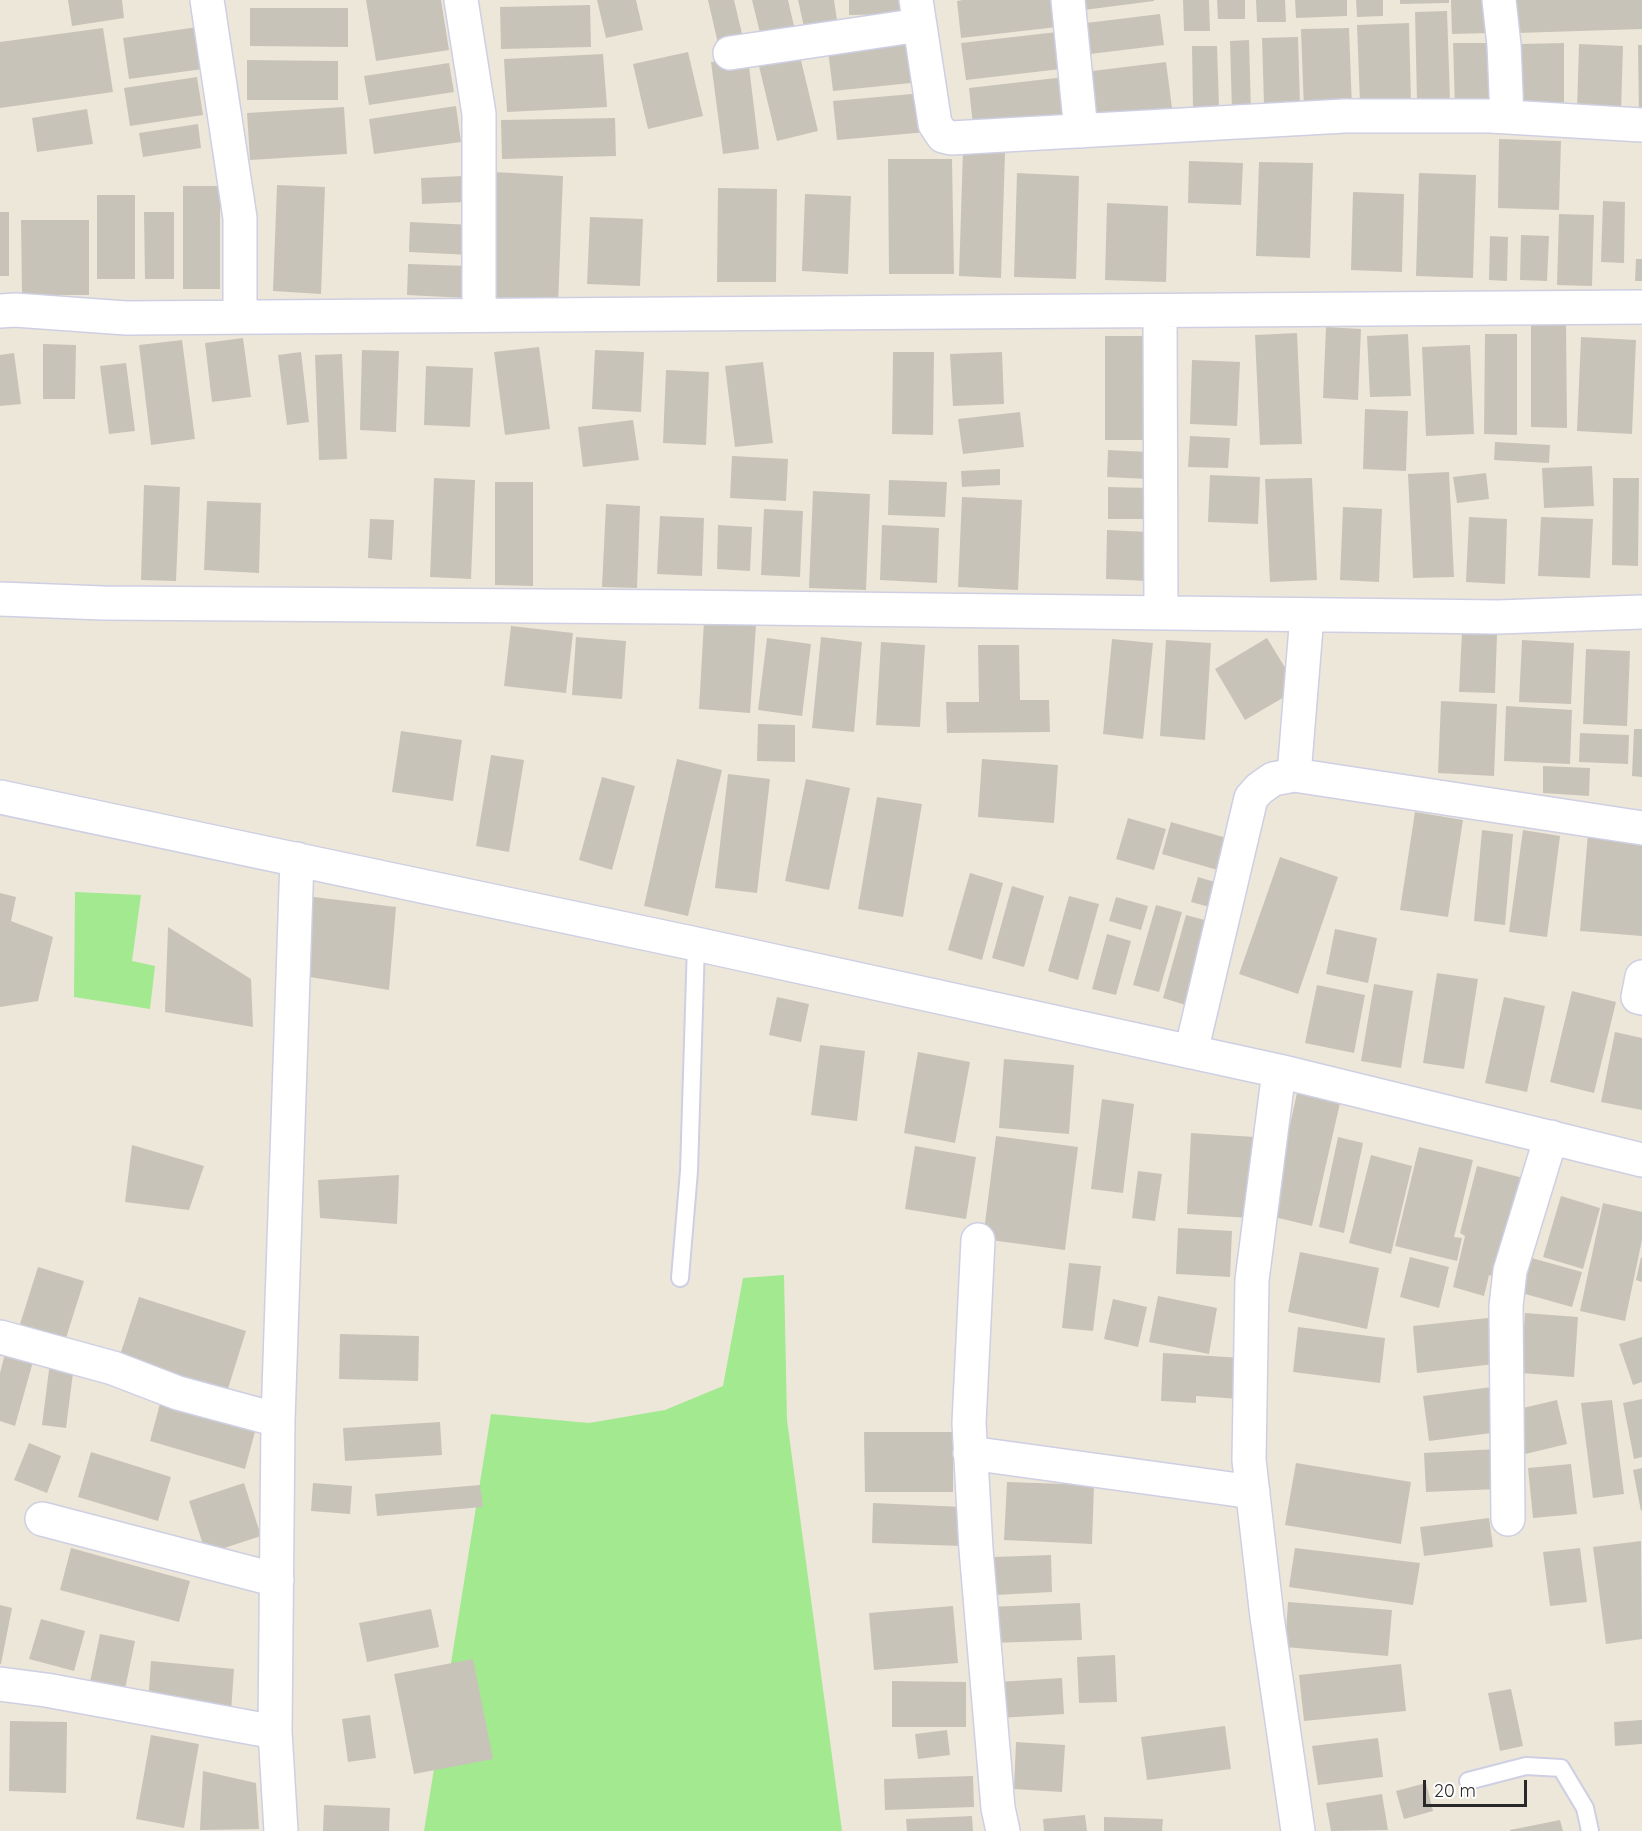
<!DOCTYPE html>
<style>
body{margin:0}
#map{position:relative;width:1642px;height:1831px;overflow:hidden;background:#ede7d9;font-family:Quicksand,sans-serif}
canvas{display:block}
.scale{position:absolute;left:1423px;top:1780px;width:104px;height:27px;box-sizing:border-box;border:3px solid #292929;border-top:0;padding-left:8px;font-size:18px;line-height:21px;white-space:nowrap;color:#292929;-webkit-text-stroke:4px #fff;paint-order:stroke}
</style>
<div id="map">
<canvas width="1642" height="1831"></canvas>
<div class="scale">20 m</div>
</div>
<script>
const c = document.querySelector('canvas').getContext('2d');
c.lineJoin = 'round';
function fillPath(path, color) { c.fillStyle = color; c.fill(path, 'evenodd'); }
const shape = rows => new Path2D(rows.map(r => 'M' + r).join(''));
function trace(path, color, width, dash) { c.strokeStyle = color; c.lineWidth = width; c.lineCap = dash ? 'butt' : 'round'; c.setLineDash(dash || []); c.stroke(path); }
const green = shape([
 [75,892,141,895,132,961,155,966,150,1009,74,997],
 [784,1275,787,1420,842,1831,424,1831,491,1414,589,1423,665,1410,723,1386,743,1278]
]);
const building = shape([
 [68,0,122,0,124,18,72,26],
 [366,0,441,0,449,50,376,61],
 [597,0,636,0,643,30,606,38],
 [708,0,734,0,744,42,719,48],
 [752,0,788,0,794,26,760,33],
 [798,0,834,0,837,20,804,27],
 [849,0,902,0,902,14,849,15],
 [963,0,1053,0,1057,27,961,38,957,1],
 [1074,0,1154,0,1154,1,1076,11],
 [1183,0,1209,0,1210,31,1184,31],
 [1217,0,1245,0,1245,19,1218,19],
 [1256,0,1285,0,1286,22,1257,22],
 [1295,0,1347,0,1347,16,1296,18],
 [1356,0,1383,0,1383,16,1357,17],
 [1400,0,1449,0,1449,3,1400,4],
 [1451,0,1489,0,1490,33,1452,34],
 [1516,0,1642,0,1642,29,1517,33],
 [590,5,591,47,501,49,500,7],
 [250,8,348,8,348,47,250,46],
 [1447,11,1450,100,1417,101,1415,12],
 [1160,14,1164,45,1082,55,1078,24],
 [1409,23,1411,102,1360,103,1357,25],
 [197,27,203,69,129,79,123,38],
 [103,28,113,92,0,108,0,42],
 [1349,28,1352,109,1304,110,1301,29],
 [1057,32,1061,69,966,80,961,43],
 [907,34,911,83,833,91,827,42],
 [1298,37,1300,105,1264,105,1262,38],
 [1249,40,1251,112,1232,112,1230,41],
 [1453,43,1493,43,1494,109,1455,109],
 [1564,43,1564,110,1521,110,1521,44],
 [1579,44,1623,46,1621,112,1577,111],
 [1638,45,1642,45,1642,117,1639,117],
 [1192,46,1217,46,1219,107,1193,108],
 [798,48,818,131,777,141,757,58],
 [688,52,703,116,648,129,633,64],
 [603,54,607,107,507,112,504,59],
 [748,58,759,149,723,154,711,62],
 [247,60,338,61,338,100,247,100],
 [1166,62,1172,108,1089,118,1084,72],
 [449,63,454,92,369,105,364,76],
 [197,77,203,115,130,126,124,88],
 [1065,77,1069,114,973,125,969,88],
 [923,93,927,132,837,140,833,101],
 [456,106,461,142,374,154,369,119],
 [344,107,347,154,250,160,247,113],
 [87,109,93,144,37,152,32,118],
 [615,118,616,156,502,159,501,120],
 [198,124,201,148,143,157,139,133],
 [1499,139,1561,141,1559,210,1498,208],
 [963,151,1005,153,1001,278,959,276],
 [888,159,952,159,954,274,889,274],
 [1189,161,1243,163,1241,205,1188,203],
 [1259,162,1313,163,1310,258,1256,256],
 [494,172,563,176,558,305,489,302],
 [1017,173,1079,176,1076,279,1014,277],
 [1419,173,1476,175,1473,278,1416,276],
 [463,176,465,202,422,204,421,178],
 [277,185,325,187,321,294,273,291],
 [183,186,220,186,220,289,183,289],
 [718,188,777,189,776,282,717,282],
 [1353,192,1404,194,1402,272,1351,270],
 [805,194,851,196,848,274,802,271],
 [97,195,135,195,135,279,97,279],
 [1603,201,1625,202,1624,263,1601,262],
 [1107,203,1168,206,1166,282,1105,280],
 [0,212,9,212,9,276,0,276],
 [144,212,174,212,174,279,145,279],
 [1559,214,1594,215,1592,286,1557,285],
 [590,217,643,219,640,286,587,284],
 [21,220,89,220,89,295,22,295],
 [410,222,473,225,471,255,409,252],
 [1521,235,1549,236,1547,281,1520,280],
 [1490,236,1508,237,1507,281,1489,280],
 [1636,259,1642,259,1642,281,1635,281],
 [408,264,468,266,467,298,407,295],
 [1531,323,1566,323,1567,428,1531,427],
 [1326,327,1361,329,1358,400,1323,398],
 [1297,333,1302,444,1260,445,1255,335],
 [1408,334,1411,396,1370,397,1367,336],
 [1485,334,1517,334,1517,435,1484,434],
 [1105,336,1152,336,1152,440,1105,440],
 [1581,337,1636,340,1632,434,1577,431],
 [243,338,251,397,212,402,205,343],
 [182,340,195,439,151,445,139,345],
 [43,344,76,345,75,399,43,399],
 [1470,345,1474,434,1426,436,1422,347],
 [539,347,550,429,505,435,494,352],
 [362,350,399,351,396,432,360,430],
 [595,350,644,352,641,412,592,409],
 [301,352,309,422,287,425,278,355],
 [893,352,934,352,933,435,892,434],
 [1002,352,1004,404,953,406,950,354],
 [14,353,21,404,0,406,0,355],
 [342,354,347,459,319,460,315,355],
 [1192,360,1240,362,1237,426,1190,424],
 [763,362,773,443,735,447,725,366],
 [126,363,135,431,109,434,100,366],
 [426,366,473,368,470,427,424,425],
 [666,370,709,372,706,445,663,443],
 [1365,409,1408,411,1406,471,1363,469],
 [1020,412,1024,447,963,454,958,419],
 [633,420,639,460,583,467,578,427],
 [1190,436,1230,438,1228,468,1188,467],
 [1495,442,1550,445,1549,463,1494,460],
 [1108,450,1149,452,1148,479,1107,477],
 [732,456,788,459,786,501,730,498],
 [1592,466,1594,506,1544,508,1542,468],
 [1000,469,1000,485,962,487,961,471],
 [1449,472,1454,577,1413,578,1408,474],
 [1486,473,1489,499,1457,503,1453,477],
 [1210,475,1260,477,1258,524,1208,522],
 [434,478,475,480,471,579,430,577],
 [1312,478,1317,580,1270,582,1265,479],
 [1613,478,1639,478,1638,566,1612,565],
 [889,480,947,482,945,517,888,515],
 [495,482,533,482,533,586,495,585],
 [144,485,180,487,176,581,141,580],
 [1108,487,1150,488,1150,519,1108,519],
 [813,491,870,494,866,590,809,588],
 [962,497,1022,500,1018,590,958,587],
 [207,501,261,503,259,573,204,570],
 [606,504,640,506,637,588,602,587],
 [1343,507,1382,509,1379,582,1340,580],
 [764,509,803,511,800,577,761,575],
 [660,516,704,518,702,576,657,574],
 [1469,517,1507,519,1505,584,1466,582],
 [1541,517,1593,519,1590,578,1538,576],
 [370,519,394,520,392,560,368,558],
 [718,525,752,527,750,571,717,569],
 [882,525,939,528,937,583,880,580],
 [1107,530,1149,532,1147,581,1106,579],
 [704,621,756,625,750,713,699,709],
 [511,626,573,633,566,693,504,686],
 [1462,632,1497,634,1495,693,1459,692],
 [576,637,626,641,622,699,572,695],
 [821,637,862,642,854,732,812,728],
 [767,638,811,644,802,716,758,710],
 [1267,638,1298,689,1245,720,1215,669],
 [1112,639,1153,643,1143,739,1103,734],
 [1166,640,1211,643,1205,740,1160,736],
 [1522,640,1574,643,1571,704,1519,702],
 [881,642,925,645,920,727,876,725],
 [978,645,1019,645,1020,700,1049,700,1050,732,947,733,946,702,979,702],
 [1586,649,1630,651,1627,726,1583,724],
 [1441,701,1497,704,1494,776,1438,773],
 [1506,706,1572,710,1570,764,1504,761],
 [758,724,795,725,795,762,757,761],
 [1634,729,1642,729,1642,777,1632,776],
 [401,731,462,740,453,801,392,792],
 [1580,733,1629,735,1628,764,1579,762],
 [491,755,524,760,509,852,476,846],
 [677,759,722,770,688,916,644,906],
 [982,759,1058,765,1054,823,978,817],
 [1543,766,1590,768,1589,796,1543,793],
 [728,774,770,779,757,893,715,888],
 [602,777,635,786,612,870,579,860],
 [806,779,850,788,829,890,785,881],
 [877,797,922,804,903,917,858,909],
 [1415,812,1463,820,1448,917,1400,910],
 [1128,818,1166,829,1154,870,1116,859],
 [1171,822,1237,841,1228,873,1162,854],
 [1482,830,1513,834,1505,925,1474,921],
 [1523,830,1560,836,1547,937,1509,932],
 [1588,833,1642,838,1642,936,1580,931],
 [1280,857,1338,877,1298,994,1239,974],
 [970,873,1003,883,982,960,948,950],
 [1198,877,1228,886,1221,910,1191,902],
 [1012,886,1044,896,1024,967,992,958],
 [0,893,16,897,11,921,53,937,38,1001,0,1007],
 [306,896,396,907,389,990,310,977],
 [1069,896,1099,904,1078,980,1048,971],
 [1116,897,1148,906,1141,930,1109,921],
 [1156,905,1182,912,1159,992,1133,985],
 [1186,915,1216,923,1192,1007,1163,998],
 [168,927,251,979,253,1027,165,1012],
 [1335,929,1377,938,1368,983,1326,974],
 [1107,934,1131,941,1116,995,1092,989],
 [1437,973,1478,979,1464,1069,1423,1063],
 [1374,984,1413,991,1401,1068,1361,1061],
 [1317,985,1365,995,1354,1053,1305,1043],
 [1572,991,1616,1002,1594,1093,1550,1082],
 [777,997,809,1004,801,1042,769,1035],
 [1504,997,1545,1006,1527,1092,1485,1083],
 [1615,1032,1642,1038,1642,1110,1601,1102],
 [820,1045,865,1051,857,1121,811,1115],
 [918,1052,970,1062,955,1143,904,1133],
 [1004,1059,1074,1065,1069,1134,999,1128],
 [1297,1093,1340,1103,1312,1226,1270,1216],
 [1102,1099,1134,1104,1123,1193,1091,1189],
 [1191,1133,1255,1137,1250,1218,1187,1214],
 [996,1136,1078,1147,1065,1250,983,1239],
 [1338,1137,1363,1143,1344,1233,1319,1227],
 [132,1145,204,1166,189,1210,125,1202],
 [915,1146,976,1157,966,1219,905,1209],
 [1419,1147,1473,1160,1454,1237,1462,1238,1457,1261,1395,1246],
 [1371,1155,1412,1166,1391,1254,1349,1243],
 [1477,1166,1527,1179,1502,1278,1489,1275,1484,1296,1453,1287,1465,1236,1460,1233],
 [1138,1171,1162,1174,1155,1221,1132,1218],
 [399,1175,397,1224,320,1218,318,1180],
 [1561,1196,1600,1208,1583,1269,1543,1257],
 [1603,1203,1642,1212,1642,1240,1625,1321,1580,1311],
 [1178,1228,1232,1231,1230,1277,1176,1274],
 [1300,1252,1379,1268,1367,1329,1288,1312],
 [1410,1257,1449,1267,1439,1308,1400,1297],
 [1528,1257,1582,1272,1572,1307,1518,1292],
 [1641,1257,1642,1258,1642,1282,1636,1280],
 [1069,1263,1101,1266,1093,1331,1062,1328],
 [38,1267,84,1281,66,1338,20,1324],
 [1158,1296,1217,1308,1209,1354,1149,1342],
 [139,1297,246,1331,226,1395,118,1361],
 [1113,1299,1147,1307,1138,1347,1104,1339],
 [1525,1313,1578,1317,1574,1377,1521,1373],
 [1497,1317,1503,1363,1417,1373,1413,1326],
 [1298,1327,1385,1338,1380,1383,1293,1372],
 [340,1334,419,1336,418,1381,339,1379],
 [1642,1337,1642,1382,1633,1385,1619,1344],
 [6,1350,34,1358,15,1426,0,1421,0,1373],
 [1163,1353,1242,1358,1240,1399,1196,1396,1196,1403,1161,1401],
 [50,1362,74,1365,66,1428,42,1425],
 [1492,1387,1499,1432,1429,1441,1423,1396],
 [1642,1399,1642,1457,1634,1459,1623,1403],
 [161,1400,256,1428,245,1469,150,1441],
 [1557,1400,1567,1444,1521,1455,1510,1411],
 [1612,1400,1624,1494,1593,1498,1581,1403],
 [440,1422,442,1455,345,1461,343,1428],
 [864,1432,953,1432,953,1492,865,1492],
 [29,1443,61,1456,47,1493,14,1480],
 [1497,1449,1499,1489,1426,1492,1424,1453],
 [91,1452,171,1477,158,1521,78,1497],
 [1296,1463,1411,1482,1401,1544,1285,1525],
 [1571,1464,1577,1514,1533,1518,1528,1468],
 [1642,1468,1642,1510,1641,1511,1633,1470],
 [1007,1482,1094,1485,1092,1544,1004,1540],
 [244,1483,261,1536,206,1554,189,1501],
 [313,1483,352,1486,350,1514,311,1511],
 [480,1485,483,1507,377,1516,375,1494],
 [873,1503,964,1507,963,1546,872,1543],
 [1489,1518,1493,1547,1424,1556,1420,1527],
 [1641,1541,1642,1639,1606,1644,1593,1547],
 [71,1548,190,1581,179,1622,60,1590],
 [1295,1548,1420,1563,1413,1605,1289,1587],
 [1580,1548,1587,1602,1550,1606,1543,1552],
 [1051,1555,1052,1592,996,1595,994,1557],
 [1288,1602,1392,1610,1388,1656,1285,1647],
 [1080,1603,1082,1640,991,1643,989,1607],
 [0,1605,12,1608,1,1664,0,1664],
 [953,1606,958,1663,874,1670,869,1613],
 [431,1609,439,1647,367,1662,359,1623],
 [41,1619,85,1631,74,1671,29,1659],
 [100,1634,135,1641,125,1689,90,1682],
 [1115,1655,1117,1702,1079,1703,1077,1657],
 [473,1659,493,1759,414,1774,394,1674],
 [151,1661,234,1669,231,1712,148,1704],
 [1401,1664,1406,1711,1304,1721,1299,1675],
 [1062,1678,1064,1714,999,1718,997,1682],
 [892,1681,966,1682,966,1727,892,1727],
 [1511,1689,1523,1746,1500,1751,1488,1693],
 [370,1715,376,1758,348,1762,342,1719],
 [1642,1720,1642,1744,1615,1746,1614,1722],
 [10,1721,67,1722,66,1793,9,1791],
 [1225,1726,1231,1769,1147,1780,1141,1737],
 [947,1730,950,1755,918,1759,915,1734],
 [151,1735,199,1744,184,1828,136,1819],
 [1378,1738,1383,1777,1318,1785,1312,1746],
 [1016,1742,1065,1745,1062,1792,1014,1789],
 [203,1771,256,1783,259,1829,200,1830],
 [973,1776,974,1807,885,1810,884,1779],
 [1426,1783,1433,1811,1404,1819,1396,1791],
 [1382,1794,1388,1830,1331,1831,1326,1803],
 [324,1805,390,1808,389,1831,323,1831],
 [1085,1815,1087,1831,1044,1831,1043,1819],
 [972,1816,973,1831,907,1831,906,1819],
 [1104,1817,1163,1819,1162,1831,1104,1831],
 [1560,1820,1563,1831,1510,1831,1510,1830]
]);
const service = shape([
 [680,1278,689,1171,696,944],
 [1468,1781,1526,1766,1561,1768,1585,1808,1590,1831]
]);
const minor = shape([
 [207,0,240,218,240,316],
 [461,0,479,114,479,315],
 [916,0,935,124,943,136,951,138,1344,116,1491,116,1642,125],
 [1068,0,1081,131],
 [1499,0,1504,45,1507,117],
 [730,53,920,25],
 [0,311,15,310,126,318,1642,307],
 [1160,311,1161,612],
 [0,599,103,603,678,607,1498,617,1642,612],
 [1294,775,1307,615],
 [0,797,696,944,1279,1071,1642,1160],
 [1642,977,1638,997,1642,998],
 [1191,1052,1251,798,1259,789,1273,779,1294,775,1642,828],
 [1279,1071,1252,1280,1249,1460,1267,1617,1298,1831],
 [978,1240,969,1423,976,1549,998,1808,1003,1831],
 [0,1337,113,1368,178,1393,278,1420],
 [970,1453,1253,1492],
 [42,1519,277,1580],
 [1508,1519,1506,1306,1510,1271,1551,1137],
 [0,1684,46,1690,275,1732],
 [281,1831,275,1732,278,1420,297,859]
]);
fillPath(green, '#a2e990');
fillPath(building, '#c8c3b9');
trace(service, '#cecfe3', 20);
trace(minor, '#cecfe3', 36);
trace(service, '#fff', 16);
trace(minor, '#fff', 33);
</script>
